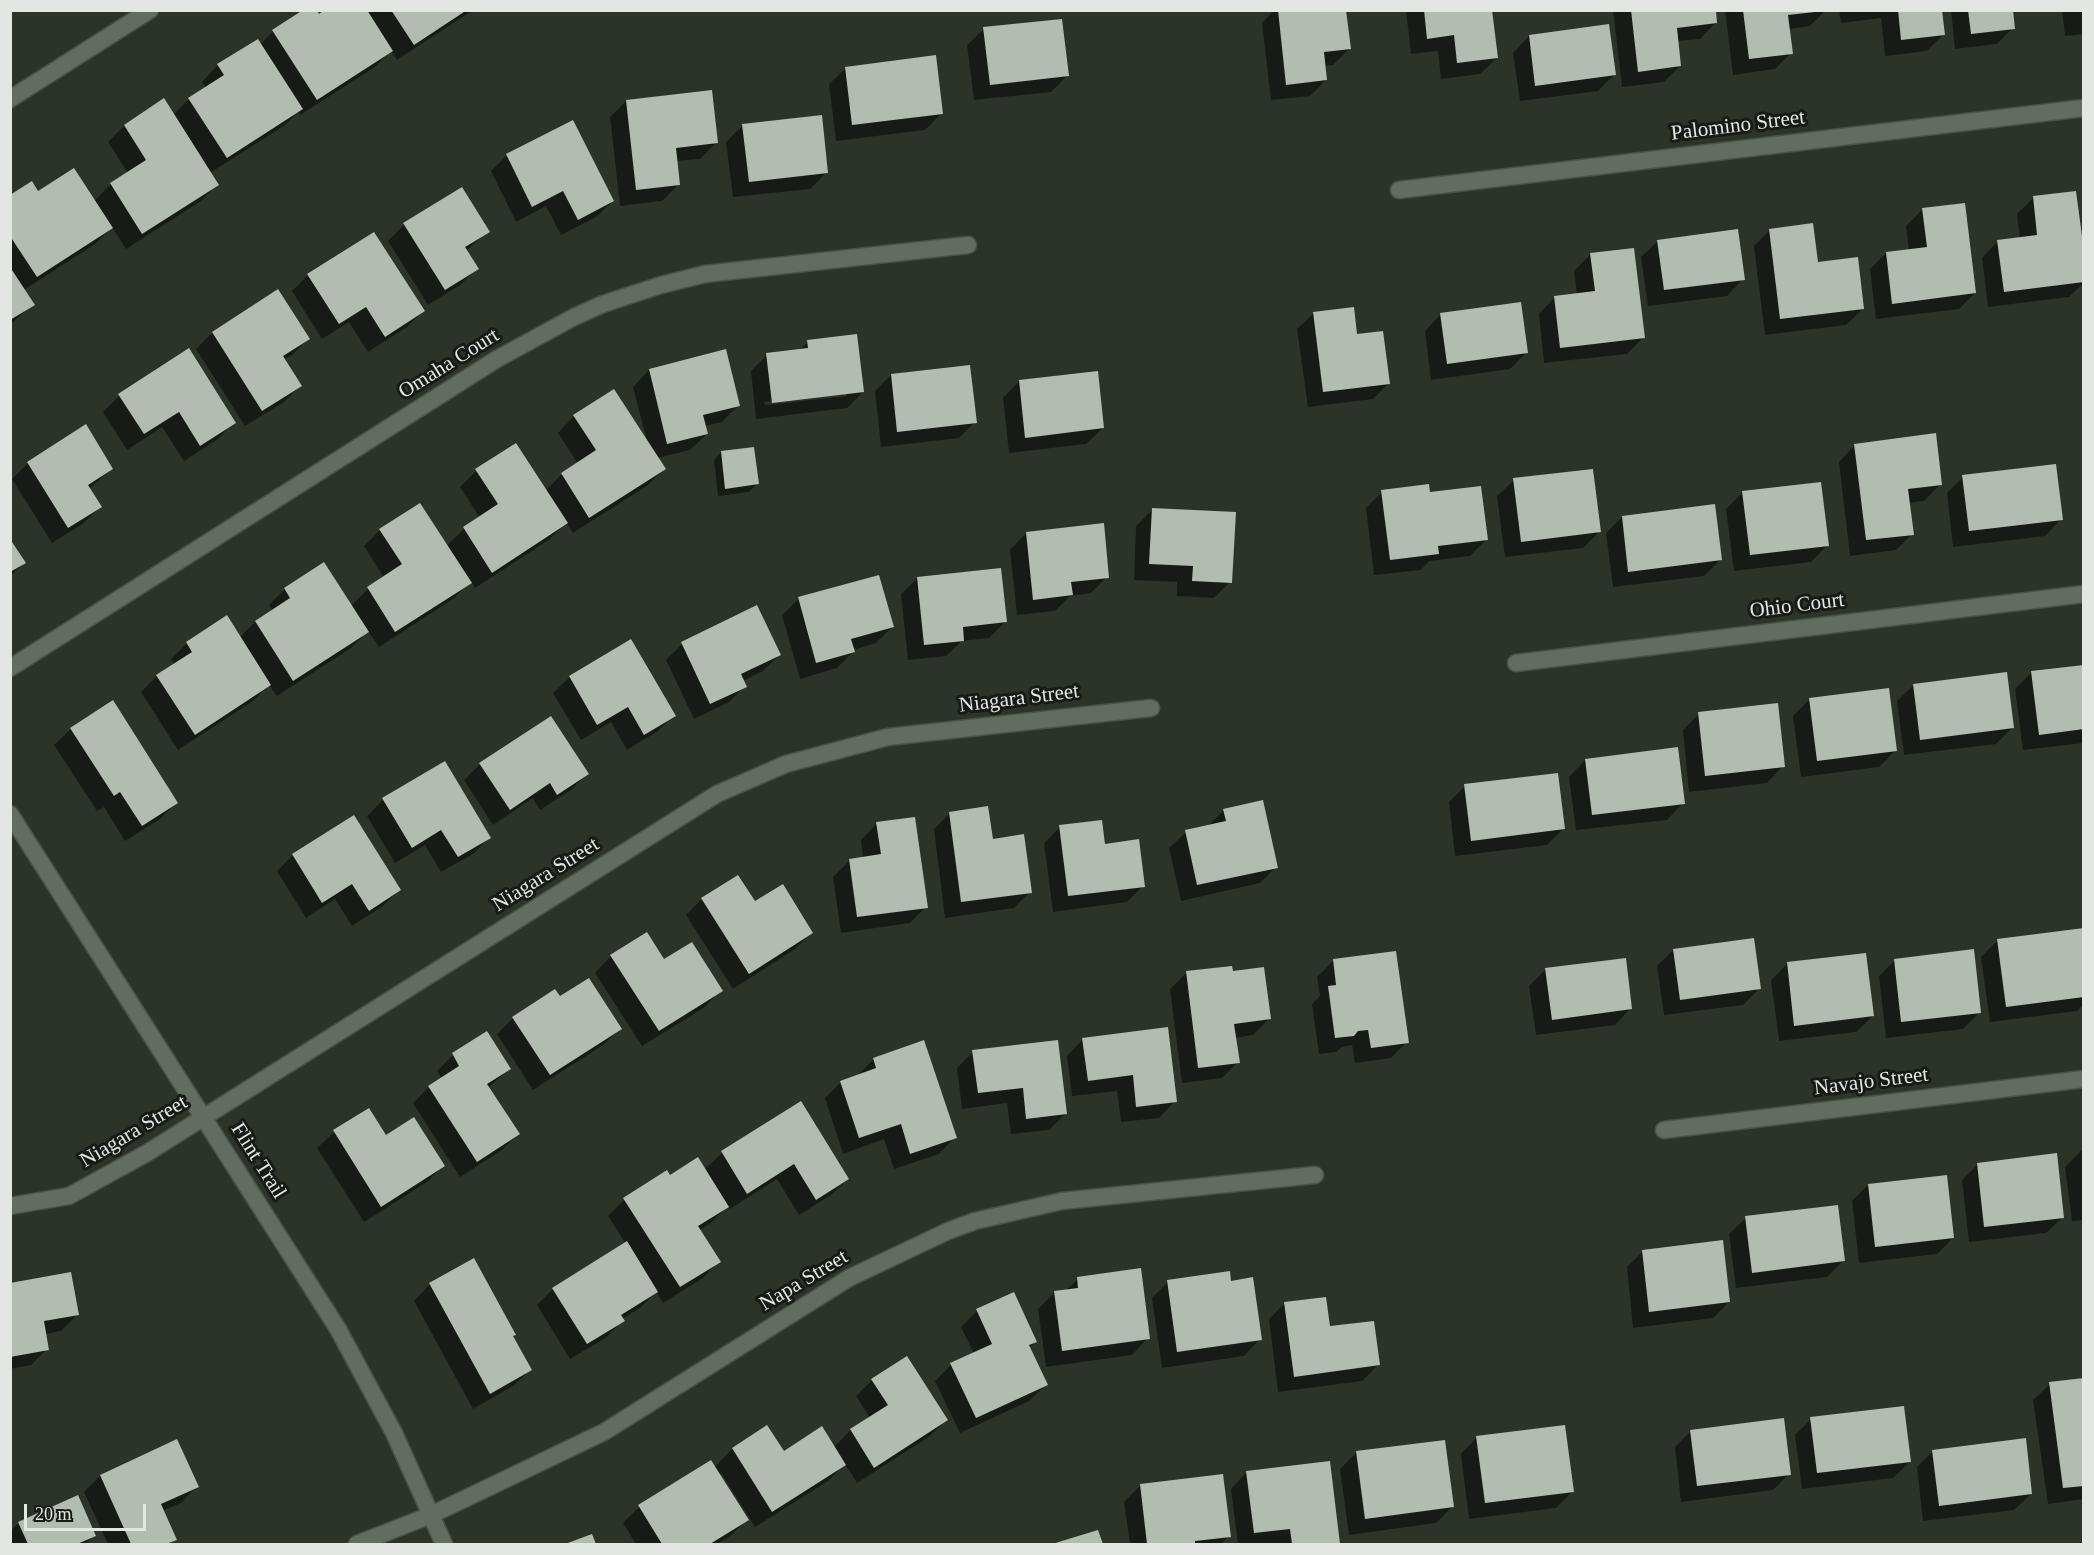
<!DOCTYPE html>
<style>
body{margin:0}
#map{position:relative;width:2094px;height:1555px;overflow:hidden;background:#2c342a;font-family:Georgia,serif}
canvas{display:block}
.frame{position:absolute;inset:0;border:12px solid #e2e8e1;pointer-events:none}
.scale{position:absolute;left:24px;top:1504px;width:122px;height:27px;box-sizing:border-box;border:3px solid #e2e8e1;border-top:0;padding-left:8px;font-size:18px;line-height:21px;white-space:nowrap;color:#e2e8e1;-webkit-text-stroke:4px #171b16;paint-order:stroke}
</style>
<div id="map">
<canvas width="2094" height="1555"></canvas>
<div class="frame"></div>
<div class="scale">20 m</div>
</div>
<script>
const c = document.querySelector('canvas').getContext('2d');
c.lineJoin = 'round';
function fillPath(path, color) { c.fillStyle = color; c.fill(path, 'evenodd'); }
const shape = rows => new Path2D(rows.map(r => 'M' + r).join(''));
function trace(path, color, width, dash) { c.strokeStyle = color; c.lineWidth = width; c.lineCap = dash ? 'butt' : 'round'; c.setLineDash(dash || []); c.stroke(path); }
function write(font, color, halo, rows, align = 'center') {
  c.font = font + ' Georgia,serif'; c.lineWidth = 6; c.setLineDash([]); c.textBaseline = 'middle'; c.strokeStyle = halo; c.fillStyle = color; for (const [text, x, y, turn = 0] of rows) {
    c.save(); c.translate(x, y); c.rotate((+turn || 0) * Math.PI / 180); c.textAlign = isNaN(turn) ? turn : align; if (halo) c.strokeText(text, 0, 0); c.fillText(text, 0, 0); c.restore();
  }
}
const shadow = shape([
 [327,10,473,10,397,60,391,51,375,67,300,115,298,112,285,125,210,173,217,184,201,201,126,249,112,227,95,244,24,290,33,304,10,325,10,196,38,193,94,201,111,184,128,173,108,142,124,126,163,100,173,115,189,99,206,88,202,82,218,65,260,45,273,31,318,16],
 [1274,10,1344,10,1349,49,1333,65,1324,66,1326,80,1310,96,1271,100,1262,23],
 [1406,10,1491,10,1497,58,1480,74,1441,79,1438,51,1411,54],
 [1613,10,1714,10,1716,22,1700,39,1677,41,1680,66,1664,82,1622,87],
 [1725,10,1826,10,1810,26,1788,29,1791,53,1775,69,1733,75],
 [1839,10,1940,10,1943,35,1927,51,1885,56,1881,18,1841,23],
 [1951,10,2011,10,2013,28,1997,44,1955,49],
 [2062,10,2084,10,2084,34,2065,36],
 [984,29,1067,76,1051,92,974,100,967,45],
 [1529,36,1614,75,1598,91,1520,101,1513,53],
 [846,68,942,113,925,130,836,141,829,84],
 [626,101,716,143,700,159,676,161,678,185,662,201,620,206,610,117],
 [742,126,826,173,810,189,733,197,726,142],
 [507,155,613,201,596,217,561,235,546,206,516,222,491,171],
 [461,189,488,231,466,251,477,269,460,285,428,305,388,241,404,225],
 [2033,198,2084,263,2084,283,2069,297,1988,307,1982,258,1998,241,2020,239,2017,214],
 [1923,209,1975,293,1959,309,1876,319,1870,269,1886,253,1909,250,1906,226],
 [1770,230,1816,264,1863,309,1846,325,1765,335,1754,246],
 [1658,241,1743,279,1727,296,1648,306,1641,257],
 [1591,254,1643,338,1627,354,1544,363,1539,314,1555,297,1577,295,1574,271],
 [308,275,423,311,407,327,368,352,349,322,322,339,292,291],
 [277,291,308,339,292,355,283,360,300,386,284,402,245,426,196,349,212,333],
 [1314,313,1356,335,1389,383,1373,399,1308,407,1297,329],
 [1441,314,1526,353,1510,369,1431,380,1425,331],
 [808,342,863,392,847,408,756,419,751,371,767,355,798,351],
 [847,393,847,396,765,405,764,402],
 [189,350,234,422,218,439,184,461,162,427,127,450,103,412,119,396],
 [649,370,739,405,722,422,705,426,707,434,690,450,657,458,664,469,648,485,573,533,566,523,550,539,475,588,471,581,453,599,379,647,368,631,351,648,277,696,269,685,253,701,178,750,141,692,157,676,175,665,171,659,187,643,239,638,255,622,273,611,269,605,285,589,351,606,368,589,384,578,364,546,380,530,446,546,464,529,480,518,460,487,476,471,545,491,562,474,578,464,558,433,574,416,647,441,633,387],
 [891,375,975,422,959,438,881,447,875,391],
 [1019,381,1103,428,1086,444,1009,453,1003,398],
 [1855,445,1941,484,1924,501,1908,503,1912,534,1896,550,1850,556,1839,462],
 [721,452,757,484,749,492,718,496,714,460],
 [28,463,112,469,89,489,100,507,84,523,52,543,12,479],
 [1963,477,2061,519,2045,536,1953,547,1947,493],
 [1514,480,1599,532,1583,548,1505,557,1497,496],
 [1382,492,1486,540,1470,556,1429,561,1421,570,1374,575,1366,508],
 [1742,493,1827,546,1811,562,1734,571,1726,509],
 [1153,509,1230,582,1214,598,1177,596,1177,582,1134,580,1136,526],
 [1622,517,1720,560,1704,576,1613,587,1606,533],
 [1026,533,1107,577,1091,593,1070,596,1055,611,1017,615,1010,550],
 [10,541,24,563,10,576],
 [918,578,1005,622,989,638,962,641,946,656,908,660,901,594],
 [799,599,892,627,876,643,853,650,853,652,837,668,800,679,782,615],
 [631,641,674,715,658,731,627,750,611,722,581,740,553,693,570,677],
 [682,644,779,655,763,671,743,681,745,686,729,702,694,719,666,660],
 [2084,666,2084,743,2023,750,2015,689,2032,672],
 [1914,685,2012,728,1996,744,1904,755,1897,701],
 [1809,700,1896,750,1879,767,1801,777,1793,716],
 [1699,714,1783,766,1767,783,1689,792,1683,730],
 [71,729,176,803,160,819,125,841,104,807,97,811,54,745],
 [1585,760,1683,803,1667,820,1576,830,1569,777],
 [480,764,587,774,571,790,540,810,533,798,493,825,464,780],
 [1465,786,1563,829,1547,845,1455,856,1449,802],
 [383,800,489,838,473,854,441,872,425,845,395,863,367,816],
 [1224,810,1276,867,1260,883,1181,901,1169,848,1186,832,1207,827],
 [950,813,1030,892,1014,908,945,918,934,829],
 [877,823,926,907,910,923,841,933,833,877,850,860,863,858,861,840],
 [1060,827,1104,845,1143,886,1127,902,1053,912,1044,843],
 [293,855,399,890,383,906,352,926,335,899,306,918,277,871],
 [702,899,754,903,811,933,795,949,733,989,686,915],
 [2084,930,2084,1004,2077,1011,1990,1022,1981,957,1997,941],
 [1673,950,1759,989,1743,1005,1664,1015,1657,966],
 [611,956,664,961,721,990,705,1007,642,1046,595,973],
 [1624,960,1631,1008,1615,1025,1536,1035,1529,986,1545,970],
 [1895,960,1980,1012,1963,1029,1886,1038,1879,976],
 [1333,961,1407,1042,1391,1058,1355,1063,1352,1045,1342,1047,1336,1052,1319,1054,1312,1004,1320,996,1317,977],
 [1787,964,1873,1016,1856,1032,1779,1041,1771,980],
 [1186,973,1269,1019,1253,1035,1235,1038,1238,1062,1222,1078,1182,1083,1170,989],
 [559,999,620,1029,603,1045,533,1090,497,1034,513,1018],
 [486,1033,509,1069,488,1088,518,1134,502,1150,460,1177,413,1103,429,1087,442,1079,437,1071,453,1055],
 [1083,1039,1175,1101,1159,1118,1121,1122,1117,1091,1072,1096,1067,1056],
 [973,1052,1066,1113,1049,1130,1011,1134,1007,1103,962,1109,957,1068],
 [874,1059,955,1137,939,1154,894,1169,884,1139,843,1154,825,1098,841,1082,857,1076],
 [801,1103,848,1179,831,1195,799,1215,777,1179,730,1209,728,1206,711,1223,699,1230,719,1261,703,1278,663,1303,656,1292,640,1308,622,1319,623,1320,607,1337,570,1359,537,1305,553,1289,626,1244,608,1216,624,1200,670,1177,704,1170,722,1153],
 [369,1110,386,1137,443,1166,427,1182,364,1222,317,1148,334,1132],
 [2082,1150,2084,1150,2084,1220,2072,1221,2065,1167],
 [1978,1164,2063,1217,2046,1233,1969,1242,1962,1180],
 [1868,1185,1953,1238,1937,1254,1859,1263,1852,1201],
 [1746,1218,1843,1261,1827,1277,1736,1288,1729,1234],
 [1643,1251,1729,1302,1713,1318,1633,1328,1627,1267],
 [1078,1279,1148,1338,1132,1355,1046,1367,1038,1309,1054,1293,1065,1291],
 [1168,1282,1230,1282,1260,1339,1244,1356,1162,1368,1152,1298],
 [430,1284,530,1370,513,1386,473,1409,414,1301],
 [10,1285,77,1315,61,1331,45,1334,47,1349,31,1365,10,1369],
 [1285,1303,1329,1328,1378,1365,1362,1381,1278,1392,1269,1319],
 [977,1311,1036,1341,1029,1348,1046,1385,1029,1401,960,1433,935,1381,951,1365,974,1354,961,1327],
 [2084,1379,2084,1499,2048,1504,2033,1400,2050,1384],
 [872,1380,946,1420,930,1436,857,1483,845,1464,828,1481,755,1527,721,1473,719,1475,747,1520,730,1536,717,1544,636,1544,623,1523,639,1507,711,1462,714,1468,732,1449,767,1427,783,1453,834,1447,851,1430,870,1418,856,1396],
 [1811,1419,1910,1462,1893,1478,1802,1489,1795,1435],
 [1691,1431,1789,1474,1773,1490,1681,1502,1675,1447],
 [1477,1437,1573,1491,1556,1508,1469,1519,1461,1454],
 [1933,1451,2031,1494,2014,1510,1923,1521,1917,1467],
 [1356,1453,1452,1507,1436,1523,1349,1535,1340,1469],
 [1329,1462,1339,1544,1238,1544,1231,1489,1247,1472],
 [100,1476,197,1486,181,1503,162,1511,175,1539,170,1544,108,1544,84,1492],
 [1141,1485,1229,1536,1221,1544,1130,1544,1124,1502],
 [19,1523,94,1536,85,1544,10,1544,10,1531],
 [1097,1532,1101,1544,1056,1544]
]);
const building = shape([
 [303,10,317,10,319,14,324,10,367,10,393,51,317,100,272,30],
 [391,10,467,10,414,45],
 [1278,10,1346,10,1351,49,1324,52,1327,80,1286,85],
 [1424,10,1492,10,1498,58,1457,63,1454,35,1427,39],
 [1631,10,1716,10,1717,23,1677,28,1681,66,1638,72],
 [1743,10,1815,10,1815,12,1788,15,1793,54,1749,59],
 [1898,10,1942,10,1945,35,1901,40],
 [1968,10,2013,10,2015,29,1971,34],
 [1062,19,1069,76,990,85,983,27],
 [1609,24,1616,75,1535,86,1529,35],
 [258,39,303,109,227,158,188,98,224,75,217,64],
 [936,55,943,114,852,125,845,67],
 [712,90,718,143,676,148,680,185,636,190,626,100],
 [164,98,219,185,142,234,110,183,146,160,124,125],
 [822,115,828,173,749,182,742,124],
 [573,120,614,201,578,220,563,191,532,207,506,154],
 [74,168,113,228,37,277,10,236,10,195,32,181,38,191],
 [462,187,490,232,465,247,479,269,445,290,403,223],
 [2076,191,2084,251,2084,282,2004,292,1997,240,2037,235,2033,196],
 [1965,203,1976,293,1892,304,1886,252,1927,247,1922,208],
 [1813,223,1818,262,1858,257,1864,309,1780,319,1769,229],
 [1738,229,1745,280,1664,290,1657,240],
 [374,232,425,311,385,337,366,307,339,324,307,274],
 [1634,248,1645,338,1560,348,1554,296,1595,291,1590,253],
 [10,267,35,305,10,320],
 [278,289,310,339,283,356,302,386,262,411,212,332],
 [1521,302,1528,353,1447,364,1440,313],
 [1354,307,1357,334,1383,331,1390,384,1323,392,1313,312],
 [857,334,864,392,772,403,766,353,808,348,807,340],
 [189,348,236,423,200,446,179,412,144,434,118,394],
 [726,349,740,406,703,415,708,434,667,444,649,369],
 [970,365,977,423,897,432,891,374],
 [1098,371,1104,428,1025,438,1019,380],
 [614,389,666,469,589,518,561,473,596,450,573,415],
 [86,424,113,469,88,485,102,507,68,528,27,462],
 [1936,433,1942,485,1908,489,1914,535,1866,540,1854,444],
 [516,443,568,523,492,573,463,527,498,504,475,469],
 [754,447,759,484,725,489,721,451],
 [2056,464,2063,520,1969,531,1962,475],
 [1593,469,1601,532,1521,542,1513,478],
 [1821,482,1829,546,1750,555,1742,491],
 [1429,484,1430,492,1481,486,1488,540,1438,546,1439,554,1390,560,1381,490],
 [420,503,472,583,395,632,367,587,402,564,379,529],
 [1715,504,1722,560,1628,572,1622,516],
 [1152,508,1236,512,1232,583,1192,581,1193,566,1149,564],
 [1104,523,1109,578,1071,582,1073,595,1033,600,1026,532],
 [10,539,26,563,10,572],
 [324,562,369,632,293,681,255,621,290,598,284,588],
 [1001,568,1007,622,963,627,964,641,924,645,917,577],
 [879,575,894,627,851,639,855,652,816,663,798,597],
 [757,605,781,655,741,674,747,687,710,704,681,642],
 [227,615,271,685,195,735,156,675,192,652,186,642],
 [631,639,676,716,644,735,628,707,597,725,569,676],
 [2084,665,2084,729,2039,735,2031,671],
 [2007,672,2014,728,1920,740,1913,684],
 [1889,688,1897,751,1817,761,1809,698],
 [113,700,178,803,142,826,120,792,114,796,70,728],
 [1778,703,1785,767,1705,776,1698,712],
 [551,716,589,774,557,795,550,783,510,810,479,763],
 [1678,747,1685,804,1592,815,1585,759],
 [445,761,491,838,458,857,441,830,412,848,382,798],
 [1558,773,1565,829,1471,841,1464,784],
 [1263,800,1278,868,1197,885,1185,830,1226,821,1223,809],
 [988,806,993,839,1024,834,1032,893,961,902,949,812],
 [354,815,401,890,369,911,352,884,322,903,292,854],
 [915,817,928,908,857,917,849,859,881,854,876,822],
 [1102,820,1105,844,1139,839,1145,887,1068,896,1059,825],
 [738,875,755,901,783,884,813,933,749,974,701,898],
 [2084,928,2084,997,2006,1007,1997,939],
 [647,932,664,959,692,942,723,991,659,1031,610,955],
 [1754,938,1761,989,1680,1000,1673,949],
 [1974,949,1981,1013,1901,1022,1894,959],
 [1396,951,1409,1043,1371,1048,1368,1030,1358,1031,1354,1036,1335,1038,1328,986,1336,985,1333,959],
 [1866,953,1874,1016,1794,1026,1787,962],
 [1626,958,1632,1009,1552,1020,1545,968],
 [1232,966,1233,971,1264,967,1271,1019,1234,1024,1240,1063,1198,1068,1186,971],
 [589,978,622,1029,550,1075,512,1017,555,989,560,996],
 [1168,1027,1177,1102,1136,1107,1133,1075,1088,1081,1082,1038],
 [487,1031,511,1069,487,1084,520,1134,477,1162,428,1086,459,1066,452,1053],
 [924,1040,957,1138,910,1154,901,1124,859,1138,840,1081,876,1068,873,1058],
 [1058,1040,1067,1114,1026,1119,1023,1088,978,1093,972,1050],
 [801,1101,849,1179,816,1200,794,1164,747,1194,721,1151],
 [369,1108,386,1135,414,1117,445,1166,381,1207,333,1130],
 [2057,1153,2064,1218,1984,1227,1977,1163],
 [698,1157,729,1207,698,1226,721,1262,680,1287,623,1198,667,1170,670,1175],
 [1947,1175,1954,1238,1875,1247,1868,1184],
 [1838,1205,1845,1261,1752,1273,1745,1216],
 [1723,1240,1730,1302,1649,1312,1642,1250],
 [627,1241,658,1292,621,1315,625,1321,587,1344,552,1288],
 [474,1258,516,1335,513,1336,532,1370,490,1394,429,1283],
 [1141,1268,1150,1339,1062,1351,1054,1291,1078,1288,1077,1277],
 [1230,1271,1231,1281,1253,1277,1262,1340,1177,1352,1167,1280],
 [71,1272,79,1315,44,1321,49,1350,10,1357,10,1283],
 [1014,1292,1037,1342,1029,1345,1048,1385,976,1418,950,1363,992,1344,976,1309],
 [1326,1297,1330,1326,1374,1321,1380,1365,1294,1377,1284,1302],
 [907,1356,948,1420,874,1468,850,1429,888,1405,871,1379],
 [2084,1378,2084,1486,2063,1488,2049,1382],
 [1904,1406,1911,1462,1817,1473,1810,1417],
 [1784,1418,1791,1475,1697,1486,1690,1430],
 [767,1425,784,1451,822,1426,846,1465,772,1512,732,1448],
 [1565,1425,1574,1492,1485,1503,1476,1436],
 [2026,1438,2032,1494,1939,1506,1932,1450],
 [177,1439,199,1487,161,1504,177,1540,166,1544,131,1544,100,1475],
 [1445,1440,1454,1507,1365,1519,1356,1451],
 [711,1460,749,1520,710,1544,662,1544,638,1505],
 [1330,1461,1340,1544,1292,1544,1290,1529,1254,1533,1246,1471],
 [1223,1474,1231,1537,1195,1541,1195,1544,1147,1544,1140,1484],
 [78,1495,96,1536,77,1544,28,1544,18,1522],
 [1098,1530,1103,1544,1052,1544],
 [592,1534,596,1544,565,1544]
]);
const minor = shape([
 [10,99,150,10],
 [1399,190,2084,108],
 [1516,663,2084,594],
 [10,668,497,359,574,317,603,304,661,285,705,274,968,245],
 [10,814,338,1329,394,1433,444,1544],
 [1664,1130,2084,1079],
 [10,1206,69,1196,147,1153,717,794,786,764,888,737,1151,708],
 [357,1544,431,1515,604,1432,849,1278,948,1231,975,1221,1062,1201,1315,1175]
]);
const streetNames = [
 ["Palomino Street",1738,126,-7],
 ["Omaha Court",449,364,-32],
 ["Ohio Court",1797,606,-7],
 ["Niagara Street",1019,699,-7],
 ["Niagara Street",546,875,-32],
 ["Navajo Street",1871,1082,-7],
 ["Niagara Street",134,1132,-31],
 ["Flint Trail",258,1161,58],
 ["Napa Street",804,1281,-31]
];
fillPath(shadow, '#0007');
fillPath(building, '#b2bcb0');
trace(minor, '#4a5149', 19);
trace(minor, '#626c60', 16);
write('21px', '#e2e8e1', '#171b16', streetNames);
</script>
